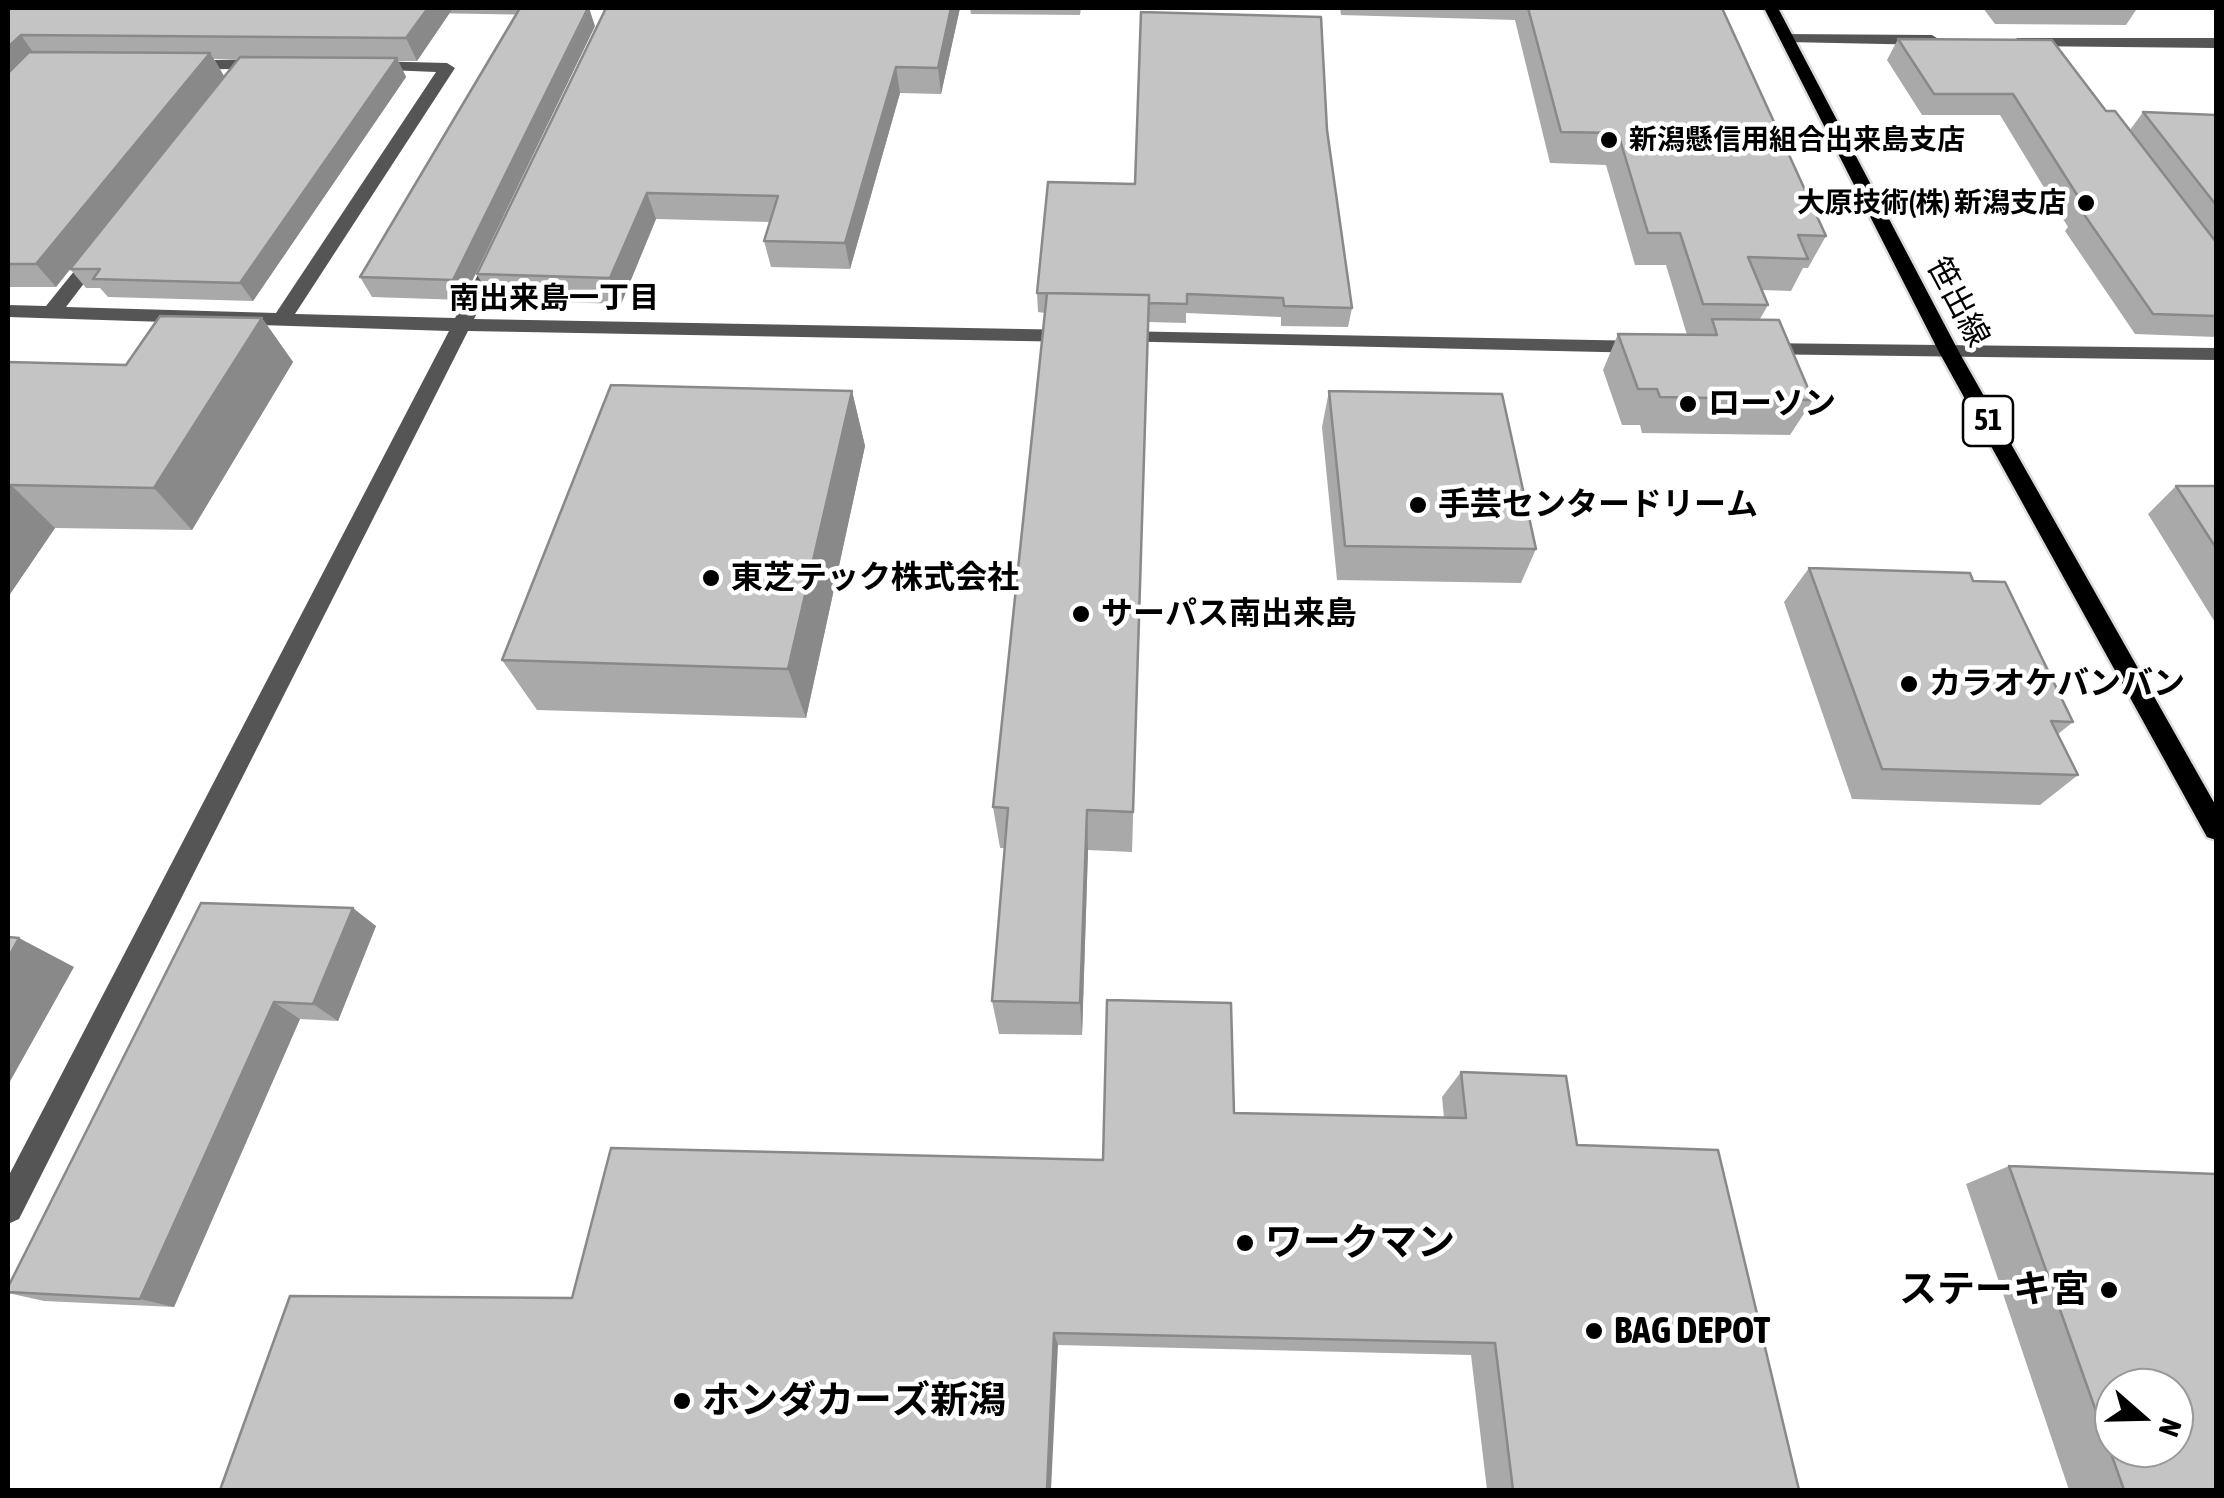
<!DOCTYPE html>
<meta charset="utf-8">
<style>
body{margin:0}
#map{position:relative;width:2224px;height:1498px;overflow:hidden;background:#fff;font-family:"Asap Condensed",sans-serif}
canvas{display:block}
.frame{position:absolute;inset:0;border:10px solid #000;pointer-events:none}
.north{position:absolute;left:2094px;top:1368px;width:100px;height:100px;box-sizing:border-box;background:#fff;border:2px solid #999;border-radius:50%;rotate:110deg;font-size:28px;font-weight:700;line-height:40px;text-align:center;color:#000}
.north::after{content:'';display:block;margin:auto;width:35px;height:45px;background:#000;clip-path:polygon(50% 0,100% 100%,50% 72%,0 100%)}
</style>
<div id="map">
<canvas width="2224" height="1498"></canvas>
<div class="frame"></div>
<div class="north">N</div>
</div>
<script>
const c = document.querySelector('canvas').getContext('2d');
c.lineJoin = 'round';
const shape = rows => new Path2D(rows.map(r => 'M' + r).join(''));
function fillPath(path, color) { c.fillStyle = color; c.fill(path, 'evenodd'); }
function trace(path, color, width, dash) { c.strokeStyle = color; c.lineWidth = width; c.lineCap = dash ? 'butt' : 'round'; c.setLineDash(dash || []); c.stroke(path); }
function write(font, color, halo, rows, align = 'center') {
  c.font = font + ' "Asap Condensed","Noto Sans JP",sans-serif'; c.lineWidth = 9; c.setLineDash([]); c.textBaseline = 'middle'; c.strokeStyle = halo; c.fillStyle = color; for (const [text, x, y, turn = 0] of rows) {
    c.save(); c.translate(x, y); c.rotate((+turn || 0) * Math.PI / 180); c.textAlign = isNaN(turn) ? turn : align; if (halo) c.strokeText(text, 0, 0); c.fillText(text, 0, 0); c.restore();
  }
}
const stream = shape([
 [422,8,543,8,549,11,543,15,427,13,422,8]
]);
const minor = shape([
 [1782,34,1932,35,1940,40,1932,45,1787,42,1782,40,1782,34],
 [2017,38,2216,38,2216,48,2022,46,2014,41,2017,38],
 [269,60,275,62,275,68,184,70,176,65,184,60,269,60],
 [369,61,447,63,455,68,295,314,455,318,488,256,497,250,506,256,474,319,1077,330,1087,336,1077,342,468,331,19,1219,8,1224,8,1177,449,331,8,317,8,305,46,306,92,249,98,247,107,253,66,307,276,313,436,72,363,69,361,66,369,61],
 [1117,331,1647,341,1657,347,1647,353,1110,341,1107,337,1117,331],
 [1757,343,2216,348,2216,360,1750,354,1750,344,1757,343]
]);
const major = shape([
 [1764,8,1778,8,1959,352,2216,806,2216,840,2207,837,1939,352,1764,8]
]);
const wall = shape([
 [8,8,453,8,417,61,398,61,406,77,253,301,108,297,100,288,86,288,70,269,56,287,8,287],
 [214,59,238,60,89,246,224,76],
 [960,8,941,94,900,93,850,269,771,267,764,241,770,222,656,219,621,304,490,300,477,274],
 [970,8,1081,8,1080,15,971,14],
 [1340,8,1722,8,1826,236,1808,268,1803,268,1791,291,1762,290,1768,305,1760,319,1813,400,1790,435,1642,433,1640,425,1622,425,1603,370,1618,334,1687,335,1666,265,1635,265,1606,165,1550,163,1515,20,1341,15],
 [1983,8,2191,8,2189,10,2136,10,2126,25,1995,24],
 [595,26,463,300,372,297,360,277],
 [1898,39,2106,111,2130,130,2143,112,2216,115,2216,337,2135,334,2065,231,2068,227,2000,115,1922,115,1887,60],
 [1327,130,1352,308,1348,327,1281,326,1281,317,1186,313,1186,323,1148,322,1132,852,1088,850,1082,1035,999,1034,992,1001,1005,848,1000,848,993,807,1045,313,1038,312,1037,293,1135,184],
 [262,318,293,362,192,530,55,528,8,597,8,362,126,365],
 [852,391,865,446,806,718,537,710,502,660],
 [1329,391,1536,549,1521,583,1337,580,1322,427],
 [2176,486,2216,486,2216,624,2148,514],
 [1809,568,1973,581,2073,722,2058,734,2078,775,2040,805,1852,799,1784,602],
 [201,903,376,926,338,1021,300,1019,174,1307,44,1301,8,1293],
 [1461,1072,1577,1145,1799,1490,1487,1490,1471,1355,1058,1345,572,1298,1103,1160,1234,1113,1444,1118,1442,1097],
 [2009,1166,2216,1490,2069,1490,1966,1184]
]);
const shadedWall = shape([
 [428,8,453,8,417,61,406,38],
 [589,8,595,26,463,300,453,280],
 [951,8,960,8,941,94,938,68],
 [21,35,37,58,8,85,8,47],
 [210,53,224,76,56,287,36,264],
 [397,58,406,77,253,301,240,283],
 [896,67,900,93,850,269,845,243],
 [647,193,656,219,621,304,610,278],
 [262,318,293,362,192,530,154,488],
 [852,391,865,446,806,718,788,669],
 [11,485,55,528,8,597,8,490],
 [1087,810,1088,850,1082,1035,1080,1003],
 [353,908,376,926,338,1021,313,1004],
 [19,938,74,967,8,1085,8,958],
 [274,1002,300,1019,174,1307,140,1299],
 [1054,1333,1058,1345,1051,1490,1047,1490]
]);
const building = shape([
 [8,8,428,8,406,38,21,35,8,47,8,8],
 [520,8,588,8,453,280,360,277,520,8],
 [606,8,951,8,938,68,896,67,845,243,764,241,778,196,647,193,610,278,477,274,606,8],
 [1528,8,1722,8,1826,236,1798,235,1808,259,1748,257,1768,305,1703,304,1680,233,1648,233,1618,133,1561,132,1528,8],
 [1141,12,1321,17,1327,130,1352,308,1284,306,1283,298,1187,294,1187,304,1149,303,1149,295,1037,293,1048,182,1135,184,1141,12],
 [1898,39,2052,40,2106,111,2115,111,2216,242,2216,316,2153,314,2081,210,2086,209,2013,94,1934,94,1898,39],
 [29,52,210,53,36,264,8,264,8,73,29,52],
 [240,57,397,58,240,283,93,279,100,269,70,269,240,57],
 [2143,112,2216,115,2216,205,2143,112],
 [1047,293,1149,295,1133,812,1087,810,1080,1003,992,1001,1008,808,993,807,1047,293],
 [160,316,262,318,154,488,11,485,8,490,8,362,126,365,160,316],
 [1712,319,1779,320,1813,400,1660,397,1657,389,1638,389,1618,334,1717,335,1712,319],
 [611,385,852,391,788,669,502,660,611,385],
 [1329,391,1502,394,1536,549,1345,546,1329,391],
 [2176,486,2216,486,2216,548,2176,486],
 [1809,568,1970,573,1973,581,2005,582,2073,722,2051,721,2078,775,1882,769,1809,568],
 [201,903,353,908,313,1004,274,1002,140,1299,8,1292,8,1287,201,903],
 [8,937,19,938,8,958,8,937],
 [1107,1000,1231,1003,1234,1113,1466,1118,1461,1072,1566,1076,1577,1145,1718,1150,1799,1490,1513,1490,1495,1343,1054,1333,1047,1490,220,1490,290,1296,572,1298,611,1148,1103,1160,1107,1000],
 [2009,1166,2216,1174,2216,1490,2124,1490,2009,1166],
 [2114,1388,2174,1388,2174,1448,2114,1448,2114,1388]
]);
const markers = [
 [1609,140,10,"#000"],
 [2086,203,10,"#000"],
 [1688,404,10,"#000"],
 [1418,505,10,"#000"],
 [711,578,10,"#000"],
 [1081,614,10,"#000"],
 [1909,684,10,"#000"],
 [1245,1243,10,"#000"],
 [2109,1290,10,"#000"],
 [1594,1331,10,"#000"],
 [682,1401,10,"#000"]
];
const farPoinames = [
 ["新潟懸信用組合出来島支店",1629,140],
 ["大原技術(株) 新潟支店",2066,203,"right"]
];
const farNeighbourhoodnames = [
 ["南出来島一丁目",554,299]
];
const shields = [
 [1988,421,50]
];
const shieldNames = [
 ["51",1988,421]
];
const streetNames = [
 ["笹出線",1958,302,62]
];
const poiNames = [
 ["ローソン",1708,404],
 ["手芸センタードリーム",1438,505],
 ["東芝テック株式会社",731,578],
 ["サーパス南出来島",1101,614],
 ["カラオケバンバン",1929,684]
];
const nearPoinames = [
 ["ワークマン",1265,1243],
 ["ステーキ宮",2089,1290,"right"],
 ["BAG DEPOT",1614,1331],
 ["ホンダカーズ新潟",702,1401]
];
fillPath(stream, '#a3a3a3');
trace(major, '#dbdbdb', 5);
fillPath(minor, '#555');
fillPath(major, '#000');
fillPath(wall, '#a9a9a9');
fillPath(shadedWall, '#898989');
fillPath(building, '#c4c4c4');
trace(building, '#898989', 2.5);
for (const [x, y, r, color] of markers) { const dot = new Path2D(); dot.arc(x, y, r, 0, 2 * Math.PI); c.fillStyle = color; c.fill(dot); trace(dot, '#fff', 4); }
write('bold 28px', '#000', '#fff', farPoinames, 'left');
write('bold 30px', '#000', '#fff', farNeighbourhoodnames);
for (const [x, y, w] of shields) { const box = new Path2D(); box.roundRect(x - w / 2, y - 25, w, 50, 8); c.fillStyle = '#fff'; c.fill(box); trace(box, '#000', 2.5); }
write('bold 30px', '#000', null, shieldNames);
write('32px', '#000', '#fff', streetNames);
write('bold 32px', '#000', '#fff', poiNames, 'left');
write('bold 38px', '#000', '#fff', nearPoinames, 'left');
</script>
